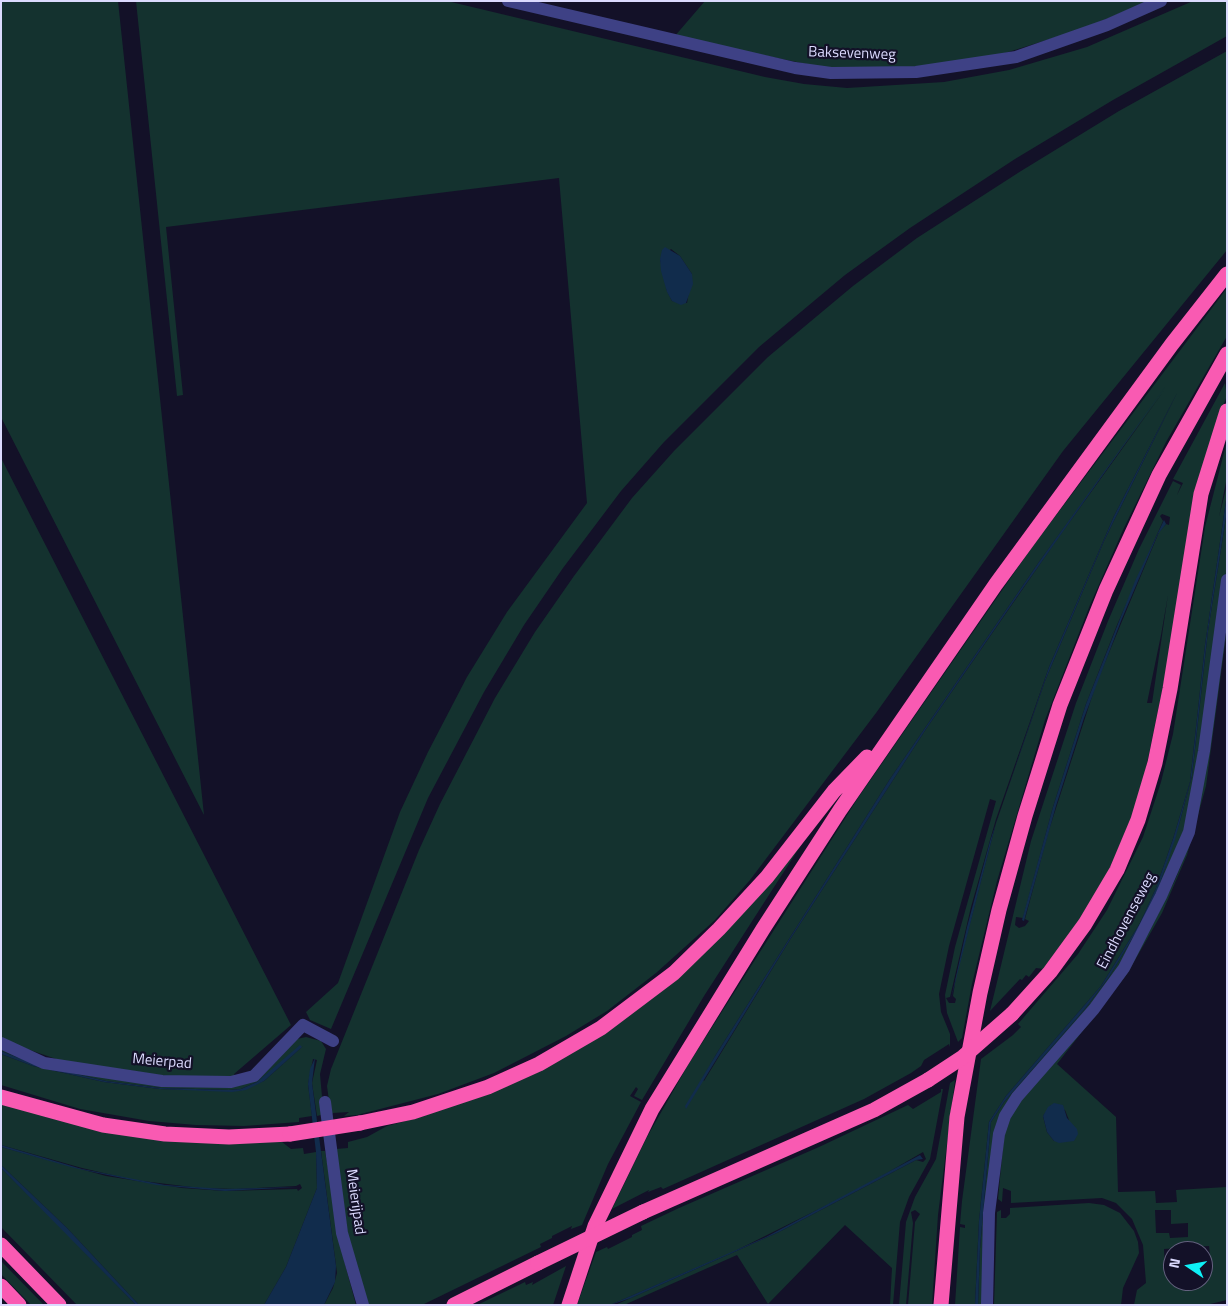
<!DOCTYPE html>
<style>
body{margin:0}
#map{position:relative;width:1228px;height:1306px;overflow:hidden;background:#131128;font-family:"Titillium Web",sans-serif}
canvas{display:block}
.frame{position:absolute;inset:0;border:2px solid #dbdafe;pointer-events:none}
.north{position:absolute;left:1163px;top:1241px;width:50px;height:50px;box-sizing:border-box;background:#131128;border:1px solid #63617e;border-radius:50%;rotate:282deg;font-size:14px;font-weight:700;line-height:20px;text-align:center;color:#dbdafe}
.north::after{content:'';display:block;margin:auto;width:18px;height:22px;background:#0ef0f6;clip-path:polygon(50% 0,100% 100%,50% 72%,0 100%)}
</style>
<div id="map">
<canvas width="1228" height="1306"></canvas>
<div class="frame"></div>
<div class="north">N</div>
</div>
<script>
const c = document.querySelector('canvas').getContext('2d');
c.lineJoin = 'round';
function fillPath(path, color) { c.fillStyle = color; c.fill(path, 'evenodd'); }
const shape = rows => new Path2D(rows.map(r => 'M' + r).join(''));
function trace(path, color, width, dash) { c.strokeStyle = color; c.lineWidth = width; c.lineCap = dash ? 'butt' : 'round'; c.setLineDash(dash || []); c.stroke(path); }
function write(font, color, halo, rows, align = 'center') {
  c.font = font + ' "Titillium Web",sans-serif'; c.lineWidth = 4.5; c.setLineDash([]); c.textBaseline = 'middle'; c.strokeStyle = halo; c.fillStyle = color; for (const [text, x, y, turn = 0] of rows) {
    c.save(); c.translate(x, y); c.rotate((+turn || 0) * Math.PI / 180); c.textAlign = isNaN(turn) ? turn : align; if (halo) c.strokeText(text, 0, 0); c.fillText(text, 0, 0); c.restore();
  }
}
const green = shape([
 [1,1,118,1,204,815,1,417],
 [136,1,447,1,765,77,804,84,847,88,944,82,1009,70,1087,47,1193,1,1227,1,1227,36,1113,100,1015,159,910,228,845,275,759,347,664,442,621,491,563,568,524,625,484,692,428,798,331,1029,310,1020,306,1012,338,983,400,812,428,752,467,677,507,612,587,503,559,178,166,227,183,395,177,396],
 [671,249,680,256,692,274,687,303,672,301,667,291,660,259],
 [705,1,1150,1,1082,29,1002,54,917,67,831,69,674,37],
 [1227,51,1227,250,1063,451,876,713,750,880,715,920,656,973,607,1011,566,1036,494,1073,438,1094,357,1115,344,1116,349,1112,333,1113,331,1116,327,1086,331,1069,419,850,440,804,495,698,535,632,574,576,632,498,674,451,768,357,853,286,917,238,1021,171,1119,111],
 [1227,288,1227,336,1166,442,1123,530,1090,605,1045,720,997,881,972,984,962,1038,958,1042,947,1013,945,995,955,947,996,801,990,799,949,946,939,994,941,1012,950,1034,950,1047,949,1044,924,1060,921,1066,911,1073,864,1099,663,1189,661,1187,648,1192,649,1190,612,1209,647,1137,688,1065,858,798,1030,550],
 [1166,388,1058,538,926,729,791,938,704,1081,702,1079,717,1053,890,779,1039,562],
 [1177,393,1104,541,1045,681,996,823,956,977,953,996,956,999,955,1003,949,1003,946,998,950,997,971,907,996,819,1049,667,1114,516],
 [1225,383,1227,396,1219,416,1140,797,1098,896,1044,969,1036,968,1029,977,1026,975,1022,980,1020,979,990,1011,1031,841,1076,703,1108,621,1139,549,1173,481,1181,485,1177,495,1183,483,1173,479],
 [1162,514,1170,517,1169,525,1166,524,1159,532,1096,684,1048,833,1025,919,1029,921,1025,926,1019,928,1015,925,1016,917,1023,918,1053,807,1086,704,1117,625,1163,521,1160,516],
 [1168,595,1152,703,1147,703,1161,635],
 [1227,441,1227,477,1219,517,1227,485,1227,494,1205,645,1190,782,1173,839,1156,888,1140,923,1101,986,1006,1096,989,1122,979,1221,975,1305,955,1305,960,1227,965,1228,965,1225,960,1224,962,1201,981,1059,1013,1035,1021,1027,1018,1024,1078,954,1107,910,1143,837,1161,782,1173,734,1205,527],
 [1,458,291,1025,234,1074,236,1078,186,1079,59,1060,1,1040],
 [1227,511,1227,565,1202,754,1182,843,1119,969,1003,1111,987,1305,978,1305,980,1248,991,1122,1004,1102,1084,1010,1109,977,1141,924,1158,889,1180,821,1192,776,1208,631],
 [1227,629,1206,786,1187,855,1162,913,1127,974,1057,1064,1116,1117,1118,1192,1155,1191,1156,1203,1177,1202,1176,1190,1227,1187,1227,1300,1206,1305,1134,1305,1137,1290,1146,1283,1143,1245,1132,1219,1116,1203,1102,1198,1011,1203,1011,1191,1003,1188,1002,1202,998,1199,1004,1136,1010,1115,1148,934,1175,880,1182,863],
 [1051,1105,1065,1110,1069,1120,1054,1141,1047,1132,1043,1116],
 [1155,1210,1171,1210,1171,1224,1188,1223,1188,1237,1170,1238,1169,1233,1156,1233],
 [1209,1246,1210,1255,1203,1256,1203,1281,1173,1281,1173,1272,1165,1272,1164,1249],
 [812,828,704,996,642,1100,634,1096,638,1089,636,1087,630,1096,641,1102,608,1164,582,1225,571,1229,572,1226,552,1236,552,1238,540,1244,541,1247,422,1305,364,1305,350,1251,336,1149,348,1148,348,1142,367,1137,387,1126,424,1116,615,1025],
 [306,1037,321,1041,326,1049,320,1074,323,1108,321,1115,317,1116,312,1083,317,1060,313,1059,308,1084,312,1116,299,1118,299,1122,244,1126,196,1125,149,1121,80,1109,1,1085,1,1054,33,1066,104,1082,160,1089,239,1091,264,1081,303,1046,257,1082,241,1089,229,1090,161,1088,106,1081,35,1064,1,1051,1,1047,19,1054,232,1086,297,1039],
 [955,1080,938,1215,932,1305,908,1305,915,1222,920,1214,915,1210,911,1212,913,1223,906,1305,899,1305,906,1222,915,1197,936,1159,950,1083],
 [941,1089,943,1089,930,1159,909,1197,900,1222,893,1305,890,1305,892,1268,845,1225,768,1304,737,1255,624,1305,615,1305,779,1232,916,1160,923,1162,926,1159,923,1152,863,1187,731,1253,610,1305,577,1305,596,1252,607,1247,608,1249,632,1237,632,1235,642,1230,641,1226,679,1208,819,1147,908,1105,913,1109,941,1092],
 [1,1103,88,1128,282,1142,291,1149,303,1148,304,1154,316,1152,317,1188,286,1267,264,1305,139,1305,67,1228,1,1165,1,1147,106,1176,182,1188,225,1191,297,1189,298,1191,302,1188,300,1184,296,1186,236,1189,200,1188,134,1180,82,1168,1,1145],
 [321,1151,325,1151,345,1264,356,1305,324,1305,333,1288,337,1273],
 [1,1168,48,1214,136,1305,77,1305,1,1227],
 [1089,1203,1104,1205,1120,1213,1134,1231,1138,1242,1139,1253,1123,1288,1121,1305,994,1305,997,1212,1001,1210,1001,1218,1006,1218,1010,1214,1010,1208],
 [1,1260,3,1263,44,1305,31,1305,1,1274],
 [566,1266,553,1305,477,1305,525,1282,526,1285,533,1282,532,1285]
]);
const water = shape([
 [665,247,680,256,692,274,693,284,686,303,681,305,672,301,667,292,661,271,660,259,662,250],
 [1165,387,1021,591,926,729,791,938,686,1109,685,1106,717,1053,890,779,1039,562],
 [1177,393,1104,541,1045,681,996,823,951,999,967,927,990,841,1049,667,1114,516],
 [1227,494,1227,511,1208,631,1192,776,1175,840,1158,889,1141,924,1109,977,1084,1010,1004,1102,991,1122,980,1248,978,1305,975,1305,979,1221,989,1122,1006,1096,1101,986,1140,923,1156,888,1173,839,1190,782,1205,645],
 [1164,520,1166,524,1158,534,1121,621,1084,718,1056,806,1024,921,1022,920,1053,807,1086,704,1135,581],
 [300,1045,302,1047,264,1081,246,1090,232,1092,160,1089,104,1082,33,1066,1,1054,1,1051,35,1064,106,1081,161,1088,229,1090,241,1089,257,1082],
 [315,1058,312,1083,336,1266,335,1282,324,1305,264,1305,286,1267,317,1188,316,1152,308,1084,310,1069],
 [1054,1103,1063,1105,1067,1118,1077,1129,1078,1134,1074,1141,1059,1143,1054,1141,1047,1132,1043,1116,1048,1107],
 [1,1145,82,1169,165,1185,225,1189,299,1187,225,1191,156,1185,74,1168,1,1147],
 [920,1155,923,1159,916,1160,779,1232,631,1298,610,1305,766,1237],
 [1,1165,67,1228,139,1305,136,1305,1,1168]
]);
const street = shape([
 [508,1,795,68,831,73,916,72,1016,57,1107,25,1161,1],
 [1,1043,44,1063,162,1081,231,1082,254,1076,303,1025,333,1041],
 [325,1102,342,1233,363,1305],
 [987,1305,989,1213,999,1134,1005,1116,1017,1097,1094,1009,1124,968,1161,896,1189,832,1204,751,1227,580]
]);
const highway = shape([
 [1012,1014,1050,972,1085,924,1117,870,1138,820,1155,763,1170,689,1201,494,1227,411],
 [1,1097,103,1125,165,1134,229,1137,290,1134],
 [360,1123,413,1112,488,1087,539,1064,601,1028,674,973,719,929,767,877,834,791,867,757],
 [643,1212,874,1110,928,1080],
 [1,1245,59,1305],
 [1,1286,19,1305],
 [454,1305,538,1263],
 [569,1305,595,1226,652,1109,763,929,840,810,996,584,1172,344,1227,274],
 [941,1305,957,1117,980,993,999,910,1025,816,1060,705,1106,590,1159,475,1227,354]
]);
const highwayBridge = shape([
 [928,1080,963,1057,1012,1014],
 [290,1134,360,1123],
 [538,1263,643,1212]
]);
const streetNames = [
 ["Baksevenweg",852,54,2],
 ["Eindhovenseweg",1127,921,-62],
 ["Meierpad",162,1062,5],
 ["Meierijpad",355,1202,82]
];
fillPath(green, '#14322f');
fillPath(water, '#112c4c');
trace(street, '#3e4185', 12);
trace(highway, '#f95ab2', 15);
trace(highwayBridge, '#f95ab2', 15);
write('15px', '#dbdafe', '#131128', streetNames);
</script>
